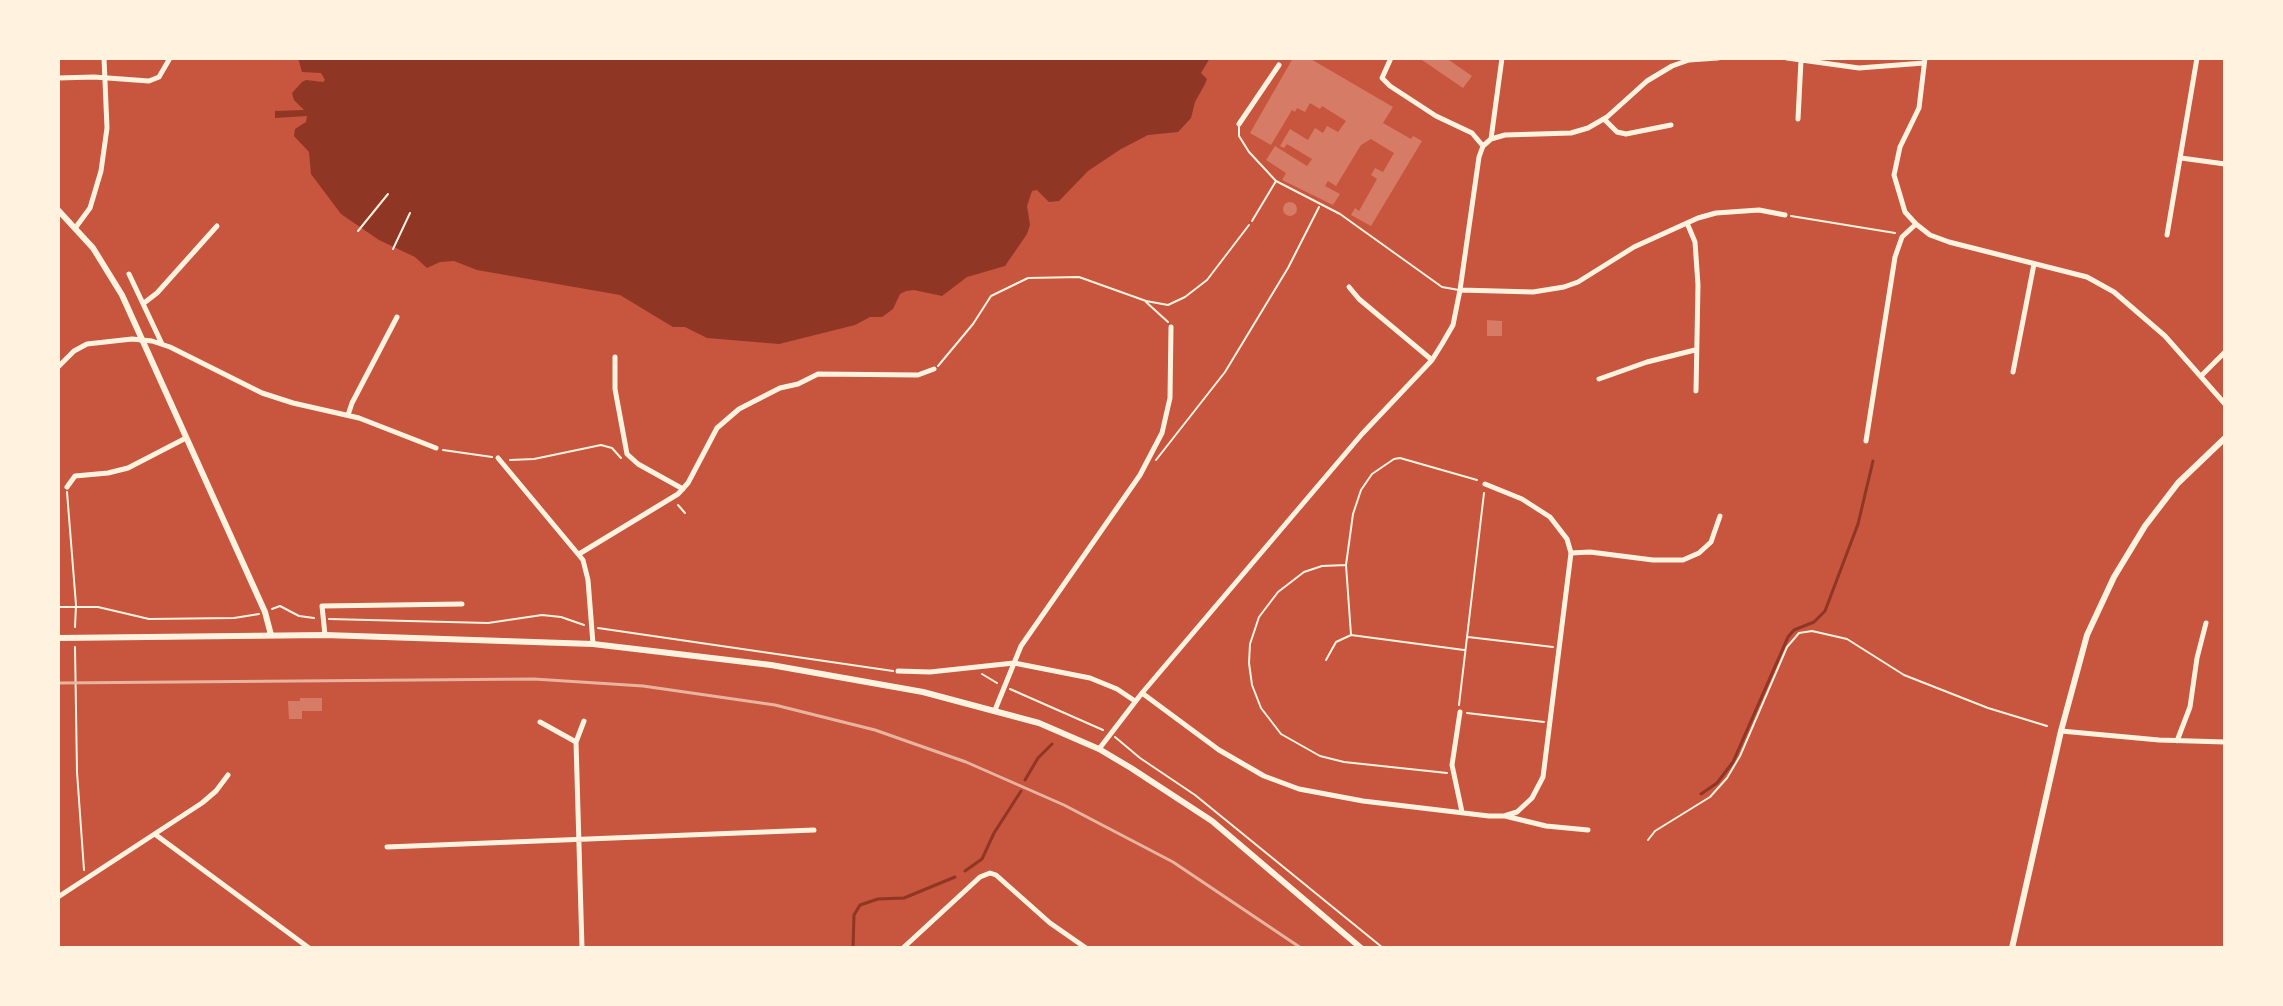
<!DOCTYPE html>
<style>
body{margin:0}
#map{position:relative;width:2283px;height:1006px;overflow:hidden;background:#c8553d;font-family:"Roboto Condensed",sans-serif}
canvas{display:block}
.frame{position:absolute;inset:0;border:60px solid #fff3e0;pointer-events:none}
</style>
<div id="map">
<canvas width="2283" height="1006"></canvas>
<div class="frame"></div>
</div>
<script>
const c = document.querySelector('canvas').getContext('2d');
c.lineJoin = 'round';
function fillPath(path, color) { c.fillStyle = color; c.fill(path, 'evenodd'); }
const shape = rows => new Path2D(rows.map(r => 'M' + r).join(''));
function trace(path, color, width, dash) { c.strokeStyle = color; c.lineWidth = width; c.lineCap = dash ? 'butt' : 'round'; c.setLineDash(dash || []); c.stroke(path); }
const water = shape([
 [298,58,1210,58,1201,73,1207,79,1205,84,1195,102,1191,118,1178,132,1148,135,1121,149,1088,171,1059,201,1049,202,1037,190,1032,191,1027,206,1030,225,1027,234,1005,266,967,277,942,296,914,290,906,291,900,294,893,309,882,317,870,317,855,325,779,344,707,338,685,327,673,327,620,295,477,270,454,261,440,262,427,268,415,257,379,240,341,214,311,174,309,152,294,136,295,129,306,122,307,116,275,118,275,111,304,110,294,100,292,93,302,82,306,80,323,82,325,80,321,73,302,72]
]);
const stream = shape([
 [1025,780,1038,758,1052,744],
 [1701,794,1717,783,1733,762,1788,637,1794,630,1814,622,1825,611,1858,524,1873,461],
 [965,871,982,859,994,833,1021,791],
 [853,948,854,915,860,905,878,899,904,898,955,877]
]);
const building = shape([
 [1293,58,1309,58,1393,107,1383,123,1411,139,1413,136,1422,141,1371,226,1351,215,1355,208,1359,211,1377,179,1371,175,1375,168,1383,172,1394,153,1371,139,1361,145,1336,186,1328,181,1325,186,1340,194,1333,205,1282,180,1286,173,1266,160,1275,146,1307,166,1312,159,1287,144,1284,148,1280,146,1290,129,1308,140,1315,128,1323,133,1327,126,1338,132,1346,121,1322,106,1320,109,1310,103,1305,112,1297,108,1295,112,1292,110,1271,145,1250,133],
 [1419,58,1446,58,1472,76,1463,88],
 '1283 209a7 7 0 1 1 14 0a7 7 0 1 1-14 0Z',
 [1487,320,1502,321,1502,336,1487,336],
 [300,698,322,698,322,711,302,711,302,719,289,719,288,701,300,701]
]);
const path = shape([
 [1791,216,1895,233],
 [358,231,388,194],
 [393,249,410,213],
 [1146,302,1168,322],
 [938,366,973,324,991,296,1028,278,1079,277,1146,301,1168,305,1185,297,1207,280,1249,225],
 [443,450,492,457],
 [510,460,534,459,601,445,612,448,621,458],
 [1156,460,1225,372,1288,268,1319,207],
 [67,492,76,605,75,627],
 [678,505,685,513],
 [1346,565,1322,566,1304,572,1278,592,1259,617,1250,644,1249,663,1252,685,1261,708,1281,734,1320,756,1344,762,1447,773],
 [58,607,98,607,149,619,234,618,259,614],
 [272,609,280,606,299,616,314,618],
 [329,619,488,623,542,615,561,617,584,625],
 [598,628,893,671],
 [1351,635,1346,565,1353,514,1361,490,1372,474,1394,459,1400,458,1477,480],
 [1468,637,1553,647],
 [75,647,77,772,84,870],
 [1326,660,1336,642,1351,635,1464,650],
 [982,674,997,683],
 [1010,689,1103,730],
 [1459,705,1484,493],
 [1467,713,1544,722],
 [1115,737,1140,758,1195,795,1383,948],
 [1648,840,1655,831,1710,797,1727,778,1740,756,1787,647,1799,633,1812,631,1847,639,1904,675,1988,708,2047,726]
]);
const service = shape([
 [1239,124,1239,136,1249,152,1276,181,1340,214,1442,287,1459,290],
 [1252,221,1276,181]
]);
const minor = shape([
 [1391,58,1382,78,1390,86,1436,116,1472,133,1483,146],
 [1787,58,1859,68,1924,63],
 [1925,58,1919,108,1900,147,1894,175,1905,212,1916,224,1930,235,1949,242,2087,277,2114,292,2165,336,2225,404],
 [58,78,94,77,149,81,159,77,170,58],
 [1604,119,1617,132,1626,134,1671,125],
 [1798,119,1801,60],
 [1239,124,1279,65],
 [1491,139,1502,58],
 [2181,158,2225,164],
 [1687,223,1695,242,1698,285,1696,391],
 [76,227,90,208,101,171,107,128,104,58],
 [2167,235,2197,58],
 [129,274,162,344],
 [1349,287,1359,299,1432,360],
 [1460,290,1533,292,1564,287,1578,282,1634,247,1698,218,1716,213,1759,210,1785,215],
 [144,303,157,293,217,226],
 [615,357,615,389,627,454,638,464,683,489],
 [58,367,74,351,87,344,132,339,152,341,170,347,262,393,293,403,359,418,436,448],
 [2013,372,2034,264],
 [2201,376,2225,352],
 [1599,379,1647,362,1695,350],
 [348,415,352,403,397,317],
 [1866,441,1895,257,1902,237,1916,224],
 [498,458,583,560,588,580,593,644],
 [67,487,75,476,108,473,128,468,186,438],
 [1571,553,1590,552,1653,560,1683,560,1699,553,1711,542,1720,516],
 [579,554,678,494,688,483,717,428,739,409,780,388,798,384,818,374,918,375,934,369],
 [325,635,322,606,462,604],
 [898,671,930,672,1014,663,1090,678,1117,689,1135,701],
 [1142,693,1219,750,1264,776,1299,789,1363,801,1489,816,1504,816,1517,812,1532,798,1543,777,1571,553,1567,539,1550,517,1522,499,1485,484],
 [995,710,1021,646,1140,475,1162,433,1170,398,1171,327],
 [1460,712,1452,765,1462,812],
 [540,722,576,742],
 [2061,731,2159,740,2225,742],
 [2177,741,2190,707,2197,658,2206,623],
 [1099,749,1142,693,1362,434,1432,360,1442,344,1453,325,1460,290,1479,157,1483,146,1491,139,1505,135,1571,133,1588,128,1607,117,1647,81,1672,66,1689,60,1718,58],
 [1505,816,1546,826,1588,830],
 [156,835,309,948],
 [387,847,814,830],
 [58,897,202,803,216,791,228,775],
 [582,948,576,742,584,721],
 [903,948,980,877,990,873,996,875,1050,923,1086,948]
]);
const tertiary = shape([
 [58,210,93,248,122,295,265,612,271,635],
 [58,638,325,635,593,644,771,665,923,692,1039,723,1099,749,1131,768,1212,821,1361,948],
 [2012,948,2061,731,2087,635,2114,577,2145,526,2178,483,2225,438]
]);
const rail = shape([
 [58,683,534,679,643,686,775,705,875,730,966,762,1064,805,1173,862,1301,948]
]);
fillPath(water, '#8f3625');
trace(stream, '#8f3625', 3);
fillPath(building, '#d67c66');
trace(path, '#fff3e0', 2);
trace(service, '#fff3e0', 2);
trace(minor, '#fff3e0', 5);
trace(tertiary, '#fff3e0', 6);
trace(rail, '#e9b49f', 3);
</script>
